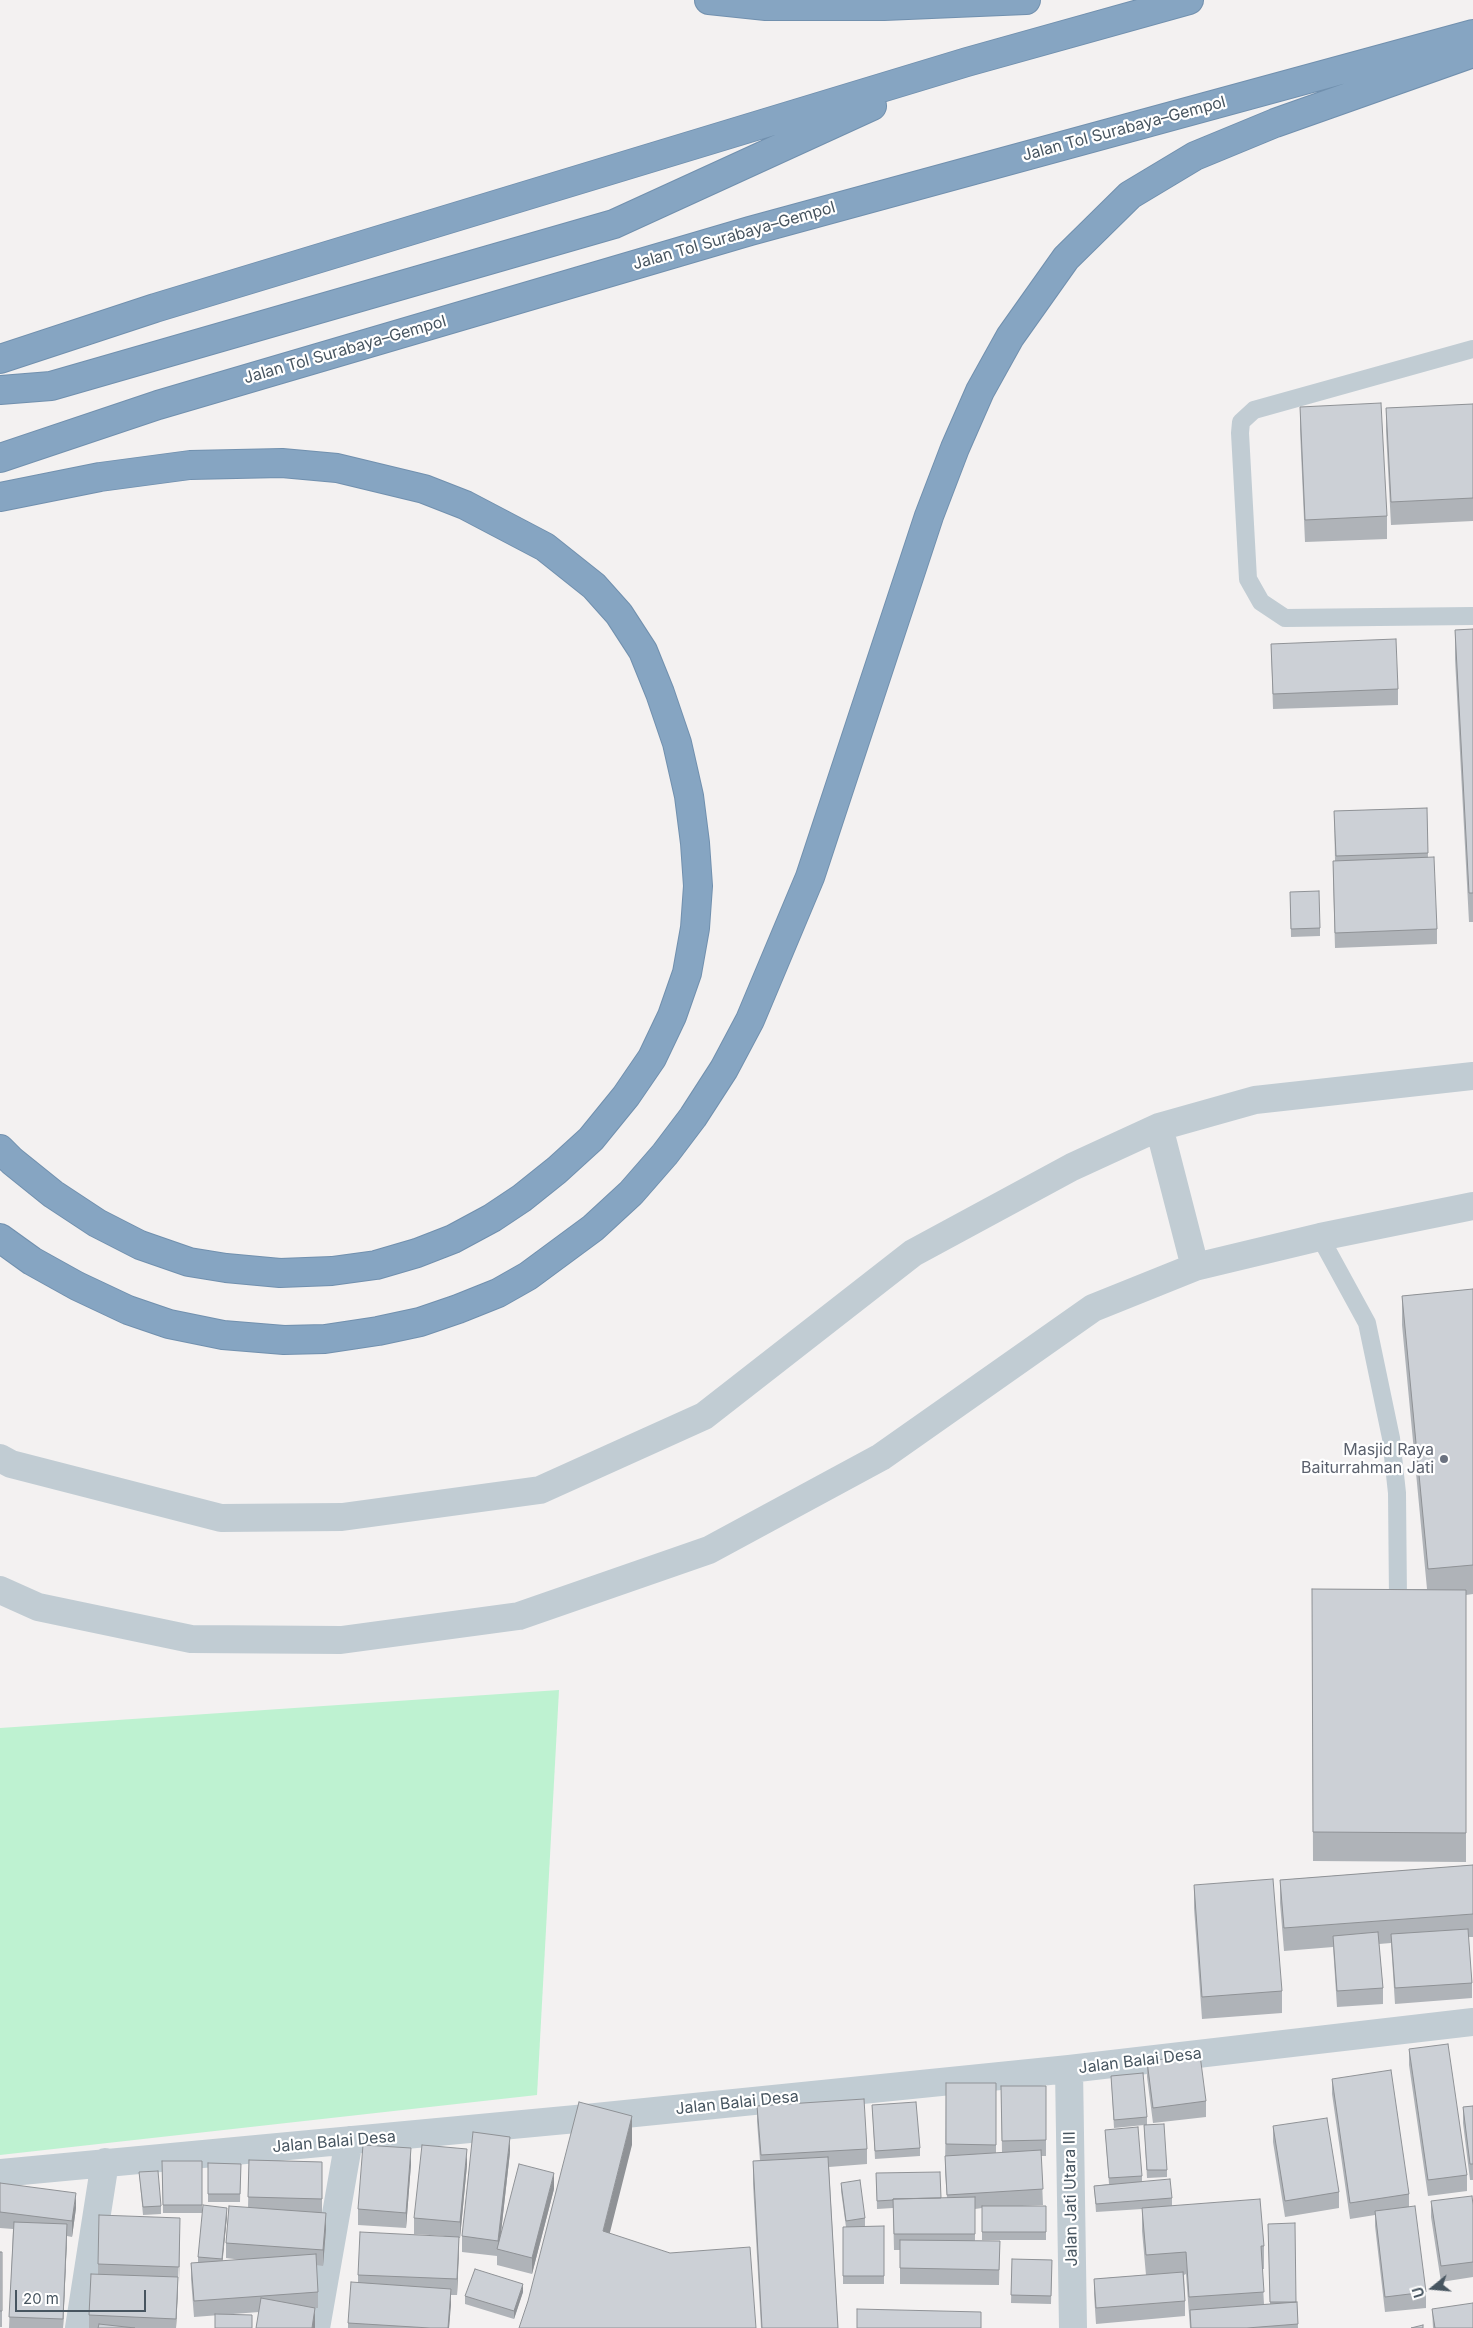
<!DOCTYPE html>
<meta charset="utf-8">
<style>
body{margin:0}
#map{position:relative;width:1473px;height:2328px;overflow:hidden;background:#f3f1f1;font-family:Inter,sans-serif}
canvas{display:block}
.north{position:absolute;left:1408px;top:2263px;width:50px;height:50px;-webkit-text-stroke:4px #fff;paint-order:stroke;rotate:253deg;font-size:14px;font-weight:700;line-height:20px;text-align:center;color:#475560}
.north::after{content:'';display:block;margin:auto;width:18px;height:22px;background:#475560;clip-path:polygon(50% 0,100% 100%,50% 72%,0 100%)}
.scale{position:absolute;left:15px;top:2290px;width:131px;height:22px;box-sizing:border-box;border:2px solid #475560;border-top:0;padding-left:6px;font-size:15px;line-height:18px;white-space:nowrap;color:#475560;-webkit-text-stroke:4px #fff;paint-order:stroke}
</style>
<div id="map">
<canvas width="1473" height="2328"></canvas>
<div class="north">U</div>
<div class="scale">20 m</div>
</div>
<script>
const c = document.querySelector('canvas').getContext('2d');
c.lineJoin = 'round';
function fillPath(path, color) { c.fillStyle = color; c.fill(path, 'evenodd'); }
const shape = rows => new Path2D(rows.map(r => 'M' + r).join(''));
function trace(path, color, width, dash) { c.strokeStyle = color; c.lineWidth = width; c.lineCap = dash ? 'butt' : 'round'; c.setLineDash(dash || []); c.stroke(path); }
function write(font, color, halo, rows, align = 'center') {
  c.font = font + ' Inter,sans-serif'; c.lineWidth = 4.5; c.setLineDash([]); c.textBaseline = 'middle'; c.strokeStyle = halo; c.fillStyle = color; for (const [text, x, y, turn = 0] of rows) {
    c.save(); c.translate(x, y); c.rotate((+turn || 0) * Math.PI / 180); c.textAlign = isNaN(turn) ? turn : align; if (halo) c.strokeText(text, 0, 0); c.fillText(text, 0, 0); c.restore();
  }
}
const green = shape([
 [559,1690,537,2095,0,2155,0,1728]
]);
const service = shape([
 [1473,349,1254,410,1241,422,1240,433,1248,579,1261,602,1285,618,1473,616],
 [1320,1237,1367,1323,1391,1438,1397,1493,1398,1599]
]);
const minor = shape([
 [1159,1127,1195,1267],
 [0,1458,11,1464,221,1518,342,1517,540,1490,704,1416,913,1253,1072,1167,1159,1127,1255,1100,1473,1076],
 [0,1590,38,1607,191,1639,341,1640,519,1616,709,1550,881,1457,1093,1308,1195,1267,1320,1237,1473,1206],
 [1069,2069,1073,2328],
 [0,2173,576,2119,1069,2069,1473,2022],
 [79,2328,105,2162],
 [316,2328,349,2140]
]);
const motorway = shape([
 [709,0,766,6,884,6,1026,0],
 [0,359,155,308,967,62,1189,0],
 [0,390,51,386,614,224,872,106],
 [0,458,158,405,750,231,1473,34],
 [0,497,100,477,190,465,282,463,337,468,424,489,465,505,545,547,594,586,619,614,643,651,660,693,677,743,689,796,695,843,698,886,695,928,687,973,672,1016,652,1058,626,1096,591,1139,557,1170,522,1198,492,1218,453,1239,417,1253,376,1265,332,1271,280,1273,226,1268,189,1262,140,1245,97,1223,53,1194,12,1161,0,1149],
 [0,1238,32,1261,77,1286,128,1310,169,1324,223,1335,284,1340,325,1339,378,1331,420,1322,458,1309,498,1293,528,1276,593,1228,631,1193,665,1154,693,1117,724,1069,750,1020,810,877,929,516,955,448,980,391,1010,337,1066,258,1130,195,1195,156,1275,123,1473,53]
]);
const wall = shape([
 [1473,404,1473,521,1391,525,1386,431,1386,408],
 [1300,407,1387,516,1387,539,1305,542,1300,430],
 [1473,629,1473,922,1469,922,1455,659,1455,630],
 [1271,644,1398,689,1398,705,1273,709],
 [1427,808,1428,858,1437,929,1437,944,1335,948,1333,877,1333,861,1335,861,1334,811],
 [1290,892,1320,928,1320,936,1291,937],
 [1473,1289,1473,1594,1466,1595,1466,1862,1313,1861,1312,1589,1427,1589,1402,1325,1402,1296],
 [1473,1865,1473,1937,1468,1937,1472,1983,1472,1998,1395,2004,1391,1943,1379,1944,1383,1988,1383,2004,1337,2007,1333,1947,1284,1951,1280,1903,1280,1880],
 [1194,1885,1282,1991,1282,2013,1202,2019,1194,1908],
 [1409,2049,1467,2175,1467,2191,1428,2196,1409,2065],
 [1147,2061,1206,2101,1206,2117,1153,2123,1147,2077],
 [1111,2076,1147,2117,1147,2125,1167,2170,1167,2177,1147,2178,1144,2125,1114,2128],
 [1332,2079,1409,2194,1409,2207,1426,2292,1426,2308,1385,2312,1375,2226,1375,2215,1350,2219,1332,2094],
 [946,2083,996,2083,996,2153,1002,2153,1001,2086,1046,2086,1046,2156,1041,2156,1043,2205,1022,2206,1046,2206,1046,2240,982,2240,982,2208,975,2209,975,2241,1000,2241,999,2285,900,2284,900,2250,894,2250,893,2208,877,2209,876,2173,941,2198,947,2198,945,2172],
 [872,2105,920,2148,920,2156,875,2159],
 [757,2106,867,2149,867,2164,829,2167,838,2328,761,2328,753,2184,753,2161,760,2161,757,2121],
 [1473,2106,1473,2180,1470,2180,1463,2123,1463,2107],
 [1273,2126,1339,2192,1339,2208,1285,2217,1273,2142],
 [1105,2130,1142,2176,1142,2182,1172,2198,1172,2206,1264,2246,1264,2269,1262,2269,1264,2304,1270,2304,1268,2224,1296,2302,1297,2302,1298,2328,1190,2328,1186,2274,1184,2275,1185,2301,1185,2316,1096,2324,1094,2294,1094,2279,1146,2275,1142,2231,1142,2209,1096,2212,1094,2186,1109,2184],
 [510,2152,501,2233,554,2189,532,2274,497,2265,497,2256,462,2252,462,2236],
 [249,2160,322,2162,322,2213,326,2229,323,2266,316,2265,318,2292,318,2308,314,2308,315,2324,259,2312,194,2317,191,2279,191,2263,198,2263,198,2257,227,2216,222,2261,242,2260,226,2258,226,2243,248,2208],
 [162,2161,202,2161,202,2213,163,2213],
 [208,2163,241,2164,240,2202,208,2202],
 [411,2164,406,2228,358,2225,358,2209],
 [467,2165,460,2238,459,2238,457,2295,451,2295,449,2328,348,2328,348,2323,358,2283,358,2275,445,2236,414,2234,414,2218],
 [139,2172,161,2206,161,2214,143,2215],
 [0,2183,76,2208,72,2237,67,2236,63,2328,9,2328,13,2229,0,2228],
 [841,2183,865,2218,865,2226,858,2227,884,2226,884,2284,843,2284,843,2227,846,2227,841,2191],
 [1431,2201,1473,2205,1473,2277,1441,2282,1431,2217],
 [180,2234,176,2328,89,2328,89,2315,98,2274,98,2264],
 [0,2252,2,2252,2,2327,0,2327],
 [1012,2259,1052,2260,1051,2304,1011,2303],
 [523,2292,514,2319,465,2304,465,2296],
 [1432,2309,1473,2328,1433,2328]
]);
const shadedWall = shape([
 [632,2116,632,2145,603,2260,603,2231],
 [510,2137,510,2152,499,2250,498,2249,498,2241],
 [411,2148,411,2164,406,2228,406,2213],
 [467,2149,467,2165,460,2238,460,2222],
 [554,2173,554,2189,532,2274,532,2258],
 [76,2193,76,2208,72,2237,72,2221],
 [227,2208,227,2216,222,2267,222,2259],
 [326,2213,326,2229,323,2266,323,2250],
 [180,2218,180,2234,179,2283,179,2267],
 [67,2224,67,2240,63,2328,63,2319],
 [459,2237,459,2253,457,2295,457,2279],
 [178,2277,178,2292,176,2328,176,2319],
 [523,2284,523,2292,514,2319,514,2311],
 [451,2289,451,2305,449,2328,448,2328],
 [315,2308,315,2328,312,2328]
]);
const building = shape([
 [1381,403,1387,516,1305,520,1300,407,1381,403],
 [1473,404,1473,498,1391,502,1386,408,1473,404],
 [1473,629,1473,893,1469,893,1455,630,1473,629],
 [1396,639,1398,689,1273,694,1271,644,1396,639],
 [1427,808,1428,853,1336,856,1334,811,1427,808],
 [1434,857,1437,929,1335,933,1333,861,1434,857],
 [1319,891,1320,928,1291,929,1290,892,1319,891],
 [1473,1289,1473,1565,1428,1569,1402,1296,1473,1289],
 [1312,1589,1466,1590,1466,1833,1313,1832,1312,1589],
 [1473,1865,1473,1914,1284,1928,1280,1880,1473,1865],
 [1273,1879,1282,1991,1202,1997,1194,1885,1273,1879],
 [1468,1929,1472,1983,1395,1988,1391,1934,1468,1929],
 [1378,1932,1383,1988,1337,1991,1333,1936,1378,1932],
 [1448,2044,1467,2175,1428,2180,1409,2049,1448,2044],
 [1200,2055,1206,2101,1153,2108,1147,2061,1200,2055],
 [1391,2070,1409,2194,1350,2203,1332,2079,1391,2070],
 [1143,2073,1147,2117,1114,2120,1111,2076,1143,2073],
 [946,2083,996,2083,996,2145,946,2144,946,2083],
 [1001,2086,1046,2086,1046,2140,1002,2141,1001,2086],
 [864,2099,867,2149,761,2155,757,2106,864,2099],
 [579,2102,632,2116,603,2231,670,2253,750,2247,756,2328,519,2328,528,2301,579,2102],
 [916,2102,920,2148,875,2151,872,2105,916,2102],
 [1473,2106,1473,2164,1470,2164,1463,2107,1473,2106],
 [1327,2118,1339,2192,1285,2201,1273,2126,1327,2118],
 [1164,2124,1167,2170,1147,2170,1144,2125,1164,2124],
 [1138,2127,1142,2176,1109,2178,1105,2130,1138,2127],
 [473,2132,510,2137,498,2241,462,2236,473,2132],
 [363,2145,411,2148,406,2213,358,2209,363,2145],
 [422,2145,467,2149,460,2222,414,2218,422,2145],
 [1041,2150,1043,2189,947,2195,945,2156,1041,2150],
 [828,2157,838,2328,762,2328,753,2161,828,2157],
 [249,2160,322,2162,322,2199,248,2197,249,2160],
 [162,2161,202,2161,202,2205,163,2205,162,2161],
 [208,2163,241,2164,240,2194,208,2194,208,2163],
 [519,2164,554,2173,532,2258,497,2249,519,2164],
 [158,2171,161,2206,143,2207,139,2172,158,2171],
 [940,2172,941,2198,893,2199,893,2200,877,2201,876,2173,940,2172],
 [1170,2179,1172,2198,1096,2204,1094,2186,1170,2179],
 [860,2180,865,2218,846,2221,841,2183,860,2180],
 [0,2183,76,2193,72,2221,0,2212,0,2183],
 [1472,2196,1473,2205,1473,2262,1441,2266,1431,2201,1472,2196],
 [975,2197,975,2234,894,2234,893,2199,975,2197],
 [1260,2199,1264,2246,1261,2246,1264,2292,1189,2297,1186,2252,1146,2255,1142,2208,1260,2199],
 [203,2205,227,2208,222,2259,198,2257,203,2205],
 [229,2206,326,2213,323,2250,226,2243,229,2206],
 [982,2206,1046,2206,1046,2232,982,2232,982,2206],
 [1415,2206,1426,2292,1385,2297,1375,2211,1415,2206],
 [99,2215,180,2218,179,2267,98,2264,99,2215],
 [14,2222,67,2224,63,2319,9,2317,14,2222],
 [1295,2223,1296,2302,1270,2302,1268,2224,1295,2223],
 [884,2226,884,2276,843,2276,843,2227,884,2226],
 [360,2232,459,2237,457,2279,358,2275,360,2232],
 [900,2240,1000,2241,999,2270,900,2268,900,2240],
 [0,2252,2,2252,2,2311,0,2311,0,2252],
 [316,2254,318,2292,194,2301,191,2263,316,2254],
 [1012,2259,1052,2260,1051,2296,1011,2295,1012,2259],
 [475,2269,523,2284,514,2311,465,2296,475,2269],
 [1183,2272,1185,2301,1096,2308,1094,2279,1183,2272],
 [91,2274,178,2277,176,2319,89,2315,91,2274],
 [351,2282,451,2289,448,2328,430,2328,348,2323,351,2282],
 [261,2298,315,2308,312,2328,256,2328,261,2298],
 [1297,2302,1298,2324,1247,2328,1191,2328,1190,2310,1297,2302],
 [1473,2303,1473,2328,1435,2328,1432,2309,1473,2303],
 [857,2309,981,2312,981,2328,857,2328,857,2309],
 [215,2314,252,2315,252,2328,215,2328,215,2314],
 [99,2324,135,2328,98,2328,99,2324],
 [1423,2325,1423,2328,1411,2328,1423,2325]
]);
const markers = [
 [1444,1459,5,"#6b7280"]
];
const streetNames = [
 ["Jalan Tol Surabaya–Gempol",1124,129,-15],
 ["Jalan Tol Surabaya–Gempol",734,236,-16],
 ["Jalan Tol Surabaya–Gempol",345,350,-16],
 ["Jalan Balai Desa",1140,2061,-7],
 ["Jalan Balai Desa",737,2103,-6],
 ["Jalan Balai Desa",334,2142,-5],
 ["Jalan Jati Utara III",1071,2199,-91]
];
const worshipNames = [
 ["Masjid Raya",1434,1450],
 ["Baiturrahman Jati",1434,1468]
];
fillPath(green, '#bef2d1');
trace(motorway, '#7190ae', 30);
trace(service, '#c1ccd3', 18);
trace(minor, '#c1ccd3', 28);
trace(motorway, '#86a5c2', 28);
fillPath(wall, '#afb3b8');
fillPath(shadedWall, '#8f9296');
fillPath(building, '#ccd0d6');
trace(building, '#8f9296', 1);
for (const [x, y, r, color] of markers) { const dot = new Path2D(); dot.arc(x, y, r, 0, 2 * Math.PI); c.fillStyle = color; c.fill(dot); trace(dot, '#fff', 2); }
write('16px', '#475560', '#fff', streetNames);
write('16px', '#5b616d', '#fff', worshipNames, 'right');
</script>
